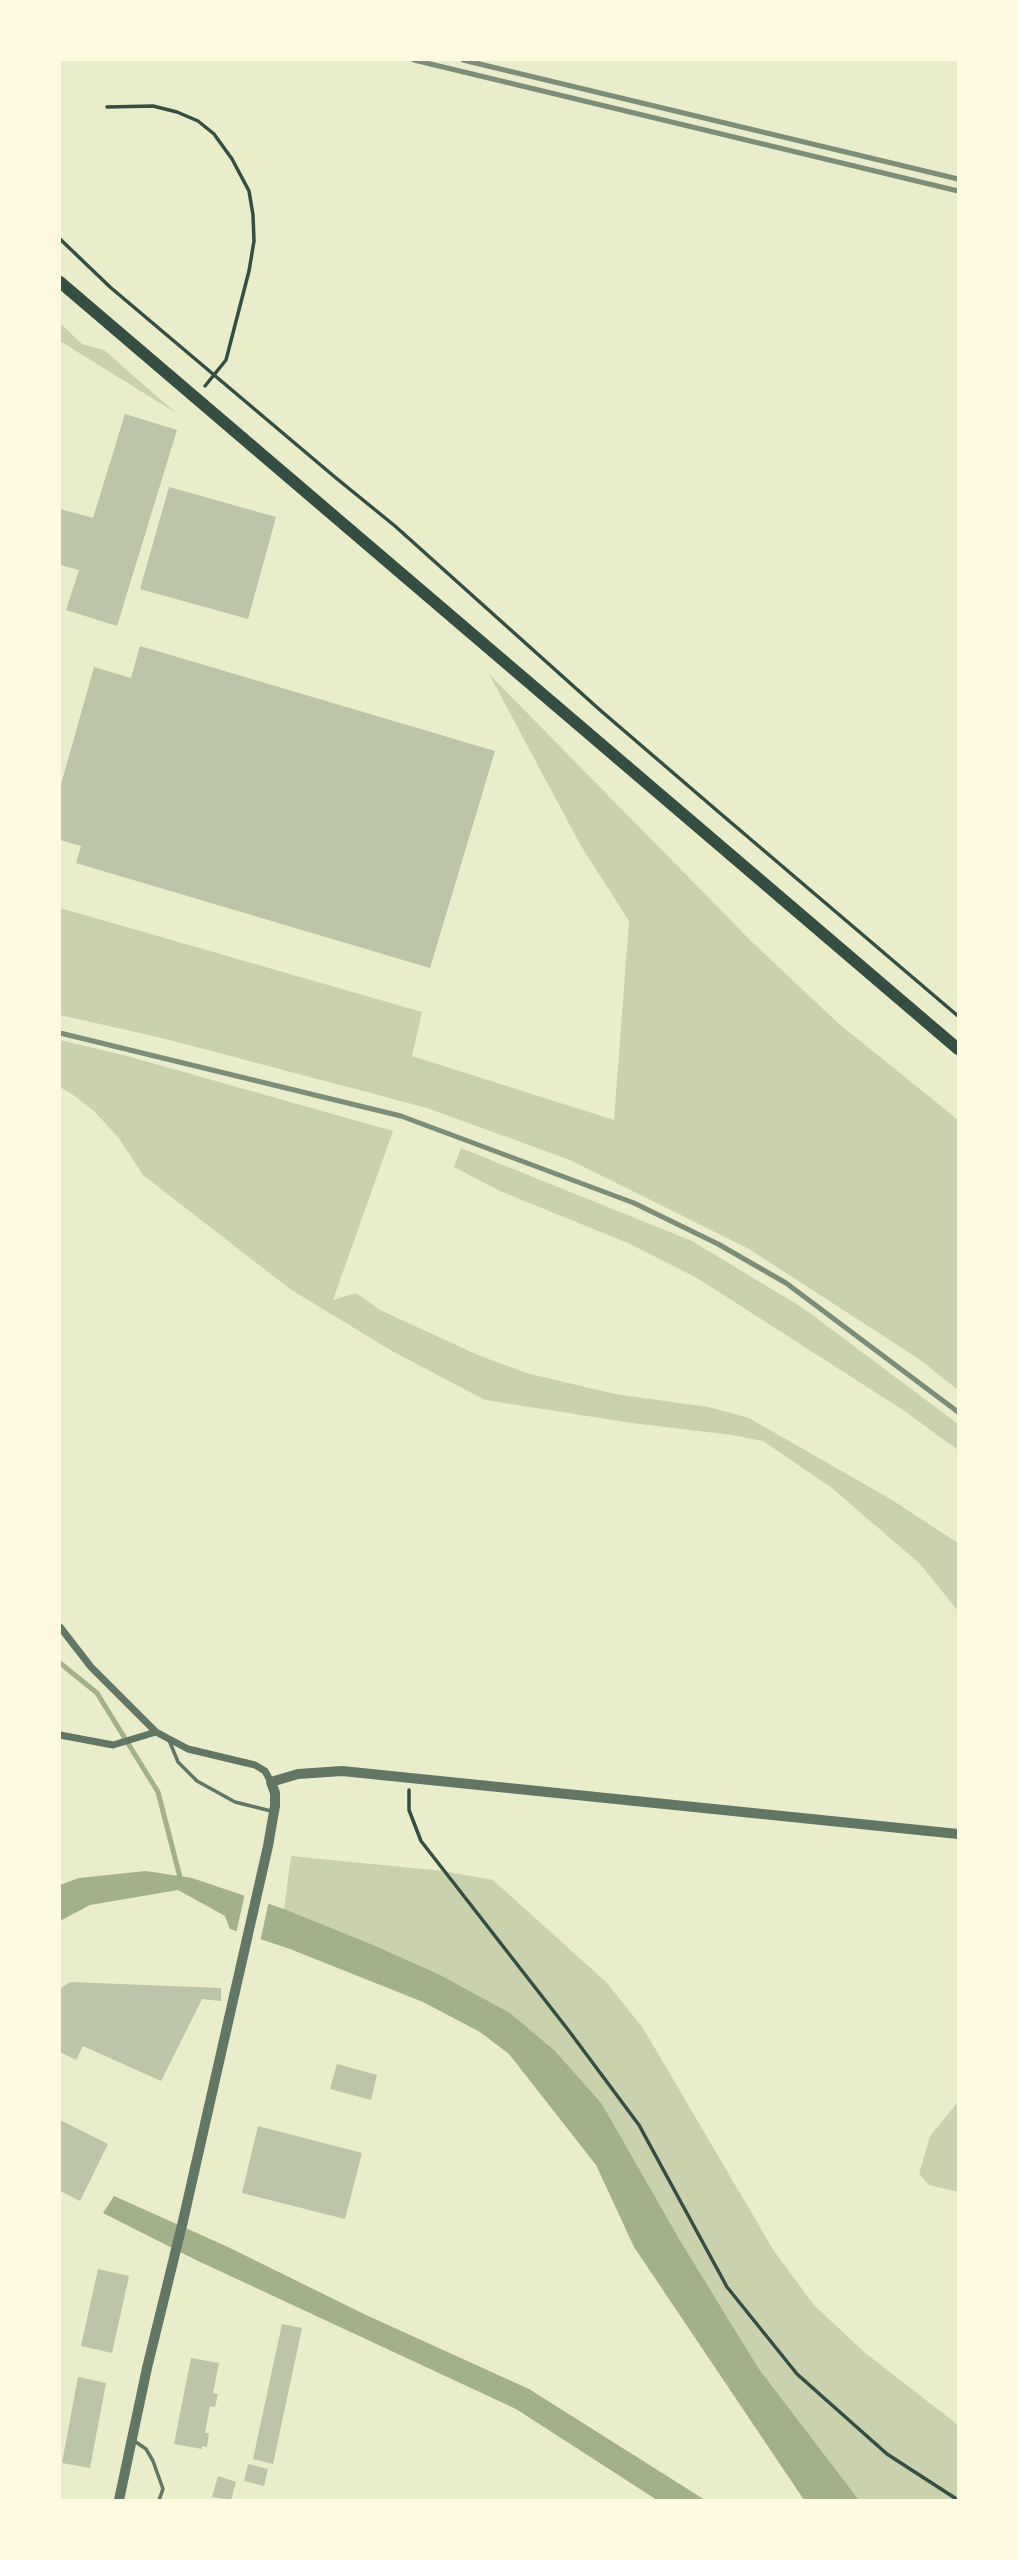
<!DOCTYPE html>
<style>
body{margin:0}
#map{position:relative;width:1018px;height:2560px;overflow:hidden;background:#e9edc9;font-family:"Exo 2",sans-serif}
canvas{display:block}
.frame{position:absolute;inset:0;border:61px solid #fefae0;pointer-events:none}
</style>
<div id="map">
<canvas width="1018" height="2560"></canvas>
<div class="frame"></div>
</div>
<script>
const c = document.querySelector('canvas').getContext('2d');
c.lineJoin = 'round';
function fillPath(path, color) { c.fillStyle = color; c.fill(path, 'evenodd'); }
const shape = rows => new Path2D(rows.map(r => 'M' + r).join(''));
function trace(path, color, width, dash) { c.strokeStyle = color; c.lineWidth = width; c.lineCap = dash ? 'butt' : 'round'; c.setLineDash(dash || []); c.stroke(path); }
const green = shape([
 [60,323,82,344,104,350,176,413,60,341],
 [489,674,752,942,838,1023,958,1120,958,1390,919,1359,749,1249,570,1160,427,1108,166,1039,60,1015,60,908,422,1012,412,1056,614,1120,629,921,581,846],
 [60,1040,127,1056,393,1131,333,1300,356,1293,380,1310,480,1356,530,1374,615,1394,708,1407,749,1418,892,1500,958,1543,958,1611,920,1564,832,1488,763,1441,732,1435,632,1423,485,1400,392,1351,290,1289,143,1175,118,1137,94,1111,72,1094,60,1087],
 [461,1148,692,1241,803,1308,958,1424,958,1450,903,1410,697,1278,630,1244,500,1191,454,1167],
 [291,1856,443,1871,493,1880,606,1982,643,2028,774,2251,814,2305,864,2352,958,2425,958,2500,859,2500,759,2369,681,2242,602,2104,284,1909],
 [958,2102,958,2192,929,2185,919,2174,930,2136]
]);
const water = shape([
 [146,1871,192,1878,284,1909,373,1945,440,1975,510,2013,555,2051,602,2104,681,2242,759,2369,859,2500,804,2500,634,2247,596,2165,509,2054,480,2032,423,2002,290,1949,230,1929,225,1916,178,1890,90,1905,60,1921,60,1885,79,1878],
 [114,2196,228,2247,366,2315,529,2389,705,2500,657,2500,516,2409,196,2260,103,2213]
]);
const pier = shape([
 [245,1893,269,1901,260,1942,236,1934]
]);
const stream = shape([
 [60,1663,97,1693,158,1792,181,1881]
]);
const building = shape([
 [125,414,177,430,117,626,66,610,79,570,60,565,60,509,93,518],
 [169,487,276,517,248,619,140,589],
 [140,646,495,751,430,968,76,863,81,846,60,840,60,788,94,667,131,678],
 [70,1982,221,1988,221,2001,202,1999,161,2081,83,2046,76,2060,60,2052,60,1989],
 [337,2064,377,2075,371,2100,330,2089],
 [60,2120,108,2144,80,2201,60,2191],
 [258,2126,362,2153,345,2219,242,2193],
 [98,2269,129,2276,112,2353,81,2346],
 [282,2324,302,2328,273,2464,253,2459],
 [191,2358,219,2363,213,2393,218,2394,215,2407,210,2406,205,2433,209,2433,207,2447,202,2446,202,2449,174,2444],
 [78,2377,106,2383,90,2468,62,2463],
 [248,2464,268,2469,264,2486,244,2481],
 [218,2476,236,2482,231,2500,212,2497]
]);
const path = shape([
 [107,107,153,106,177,112,198,121,214,134,232,159,249,191,253,215,254,241,249,271,226,360,205,386],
 [60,239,110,287,336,478,395,526,600,710,721,814,958,1016],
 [409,1790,409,1810,421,1841,569,2031,639,2125,727,2287,797,2374,887,2454,958,2500]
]);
const service = shape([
 [169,1740,178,1762,197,1781,235,1802,271,1811],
 [133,2440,146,2449,153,2461,163,2489,159,2500]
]);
const minor = shape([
 [60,1627,91,1667,156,1732,188,1749,255,1765,265,1771,271,1782],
 [60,1735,113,1745,156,1732]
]);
const tertiary = shape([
 [119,2500,147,2368,183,2221,268,1846,275,1806,275,1793,271,1782,298,1774,342,1771,958,1834]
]);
const primary = shape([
 [60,282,958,1049]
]);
const rail = shape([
 [414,60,958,191],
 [463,60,958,179],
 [60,1033,401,1116,634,1203,718,1244,786,1283,958,1412]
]);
fillPath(green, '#cad2ad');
fillPath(water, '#a3b18a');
fillPath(pier, '#e9edc9');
trace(stream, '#a3b18a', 5);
fillPath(building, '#bcc5a7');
trace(path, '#344e41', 3.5);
trace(service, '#617663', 3.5);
trace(minor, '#617663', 7);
trace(tertiary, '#617663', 10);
trace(primary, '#344e41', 12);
trace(rail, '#7c8e77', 5);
</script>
